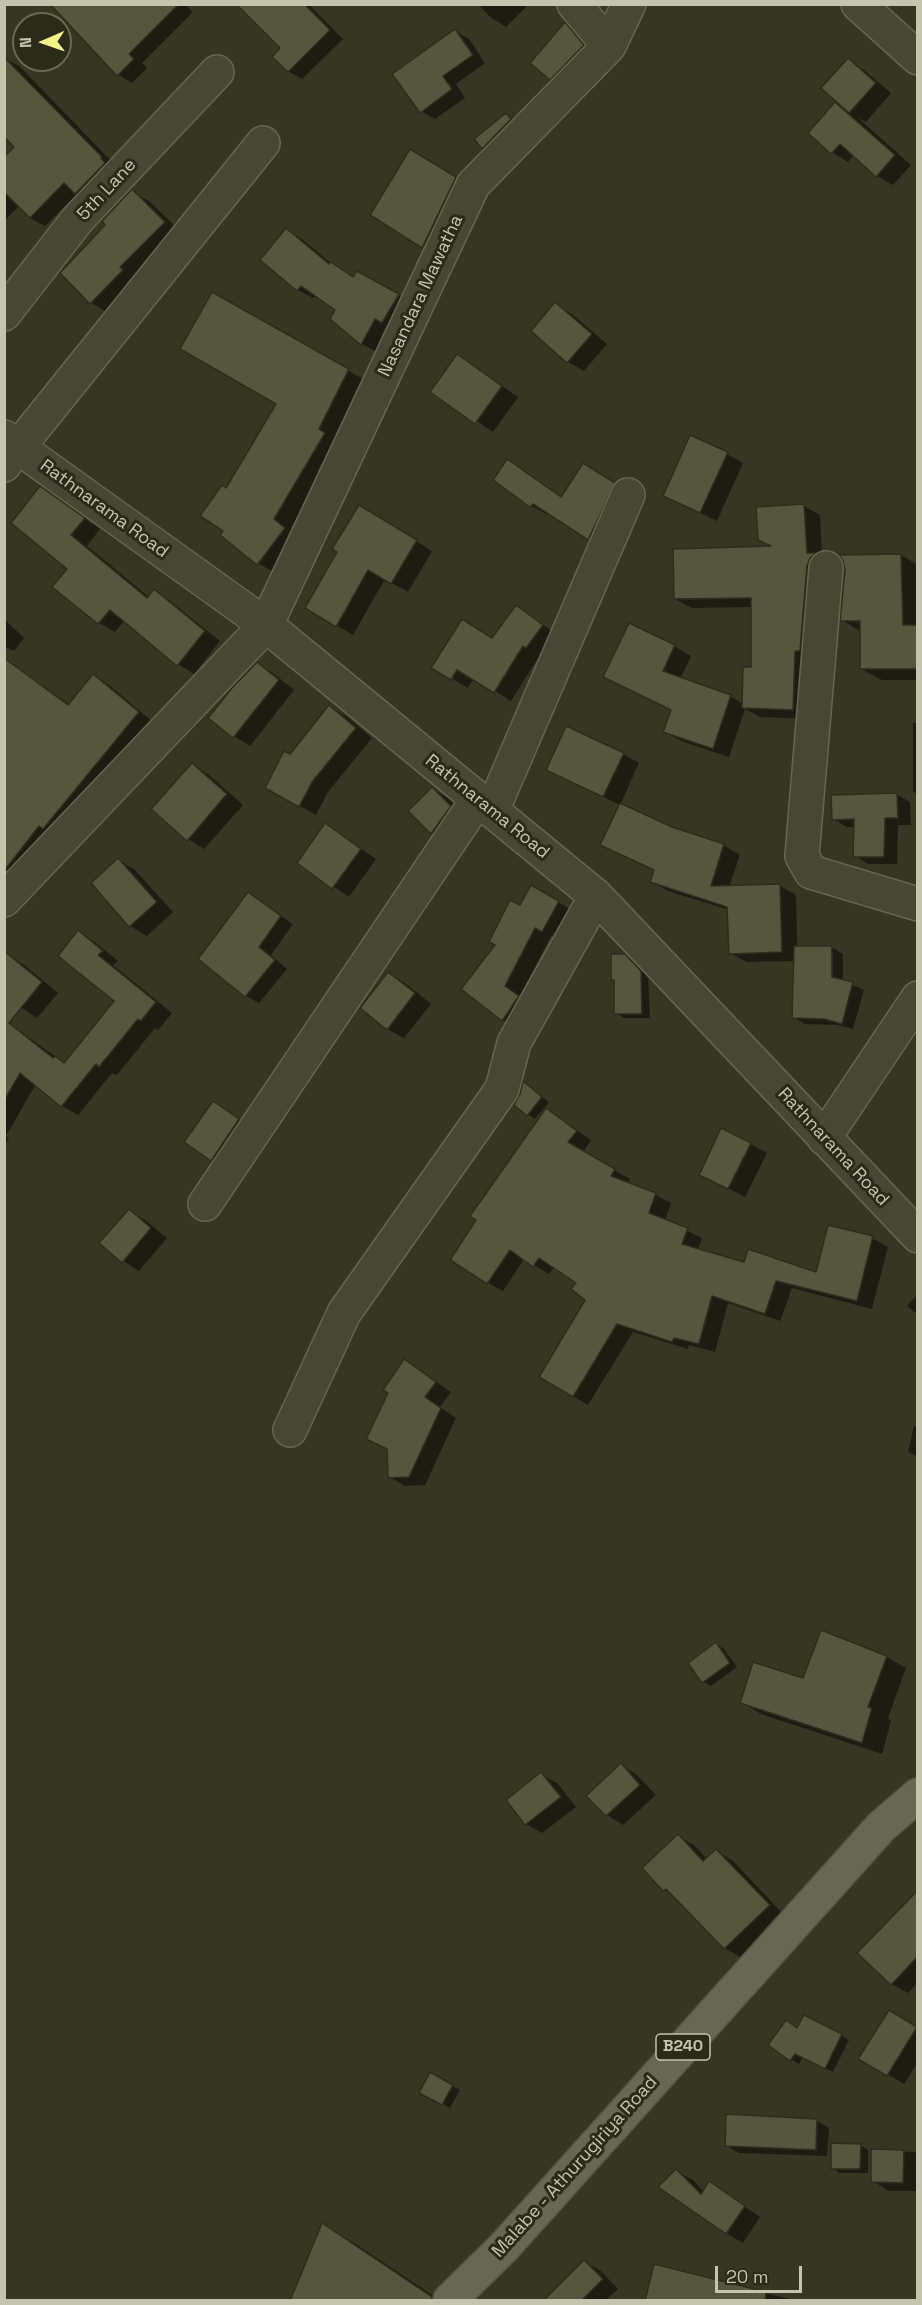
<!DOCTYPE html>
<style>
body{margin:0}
#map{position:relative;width:922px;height:2305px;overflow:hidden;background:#373622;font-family:"Space Grotesk",sans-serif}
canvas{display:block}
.frame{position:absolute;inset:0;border:6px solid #c4c4af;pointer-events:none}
.north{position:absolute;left:12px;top:12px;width:60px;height:60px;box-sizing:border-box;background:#2c2b1a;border:2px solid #696856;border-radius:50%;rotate:268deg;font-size:16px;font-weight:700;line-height:24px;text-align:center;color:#c4c4af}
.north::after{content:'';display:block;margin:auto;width:21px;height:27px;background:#f1f287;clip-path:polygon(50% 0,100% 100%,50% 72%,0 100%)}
.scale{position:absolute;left:715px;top:2266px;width:87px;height:27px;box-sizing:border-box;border:3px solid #c4c4af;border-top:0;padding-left:8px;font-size:18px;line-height:21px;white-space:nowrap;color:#c4c4af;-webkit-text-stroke:4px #2c2b1a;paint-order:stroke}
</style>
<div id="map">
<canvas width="922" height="2305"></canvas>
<div class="frame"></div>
<div class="north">N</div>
<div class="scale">20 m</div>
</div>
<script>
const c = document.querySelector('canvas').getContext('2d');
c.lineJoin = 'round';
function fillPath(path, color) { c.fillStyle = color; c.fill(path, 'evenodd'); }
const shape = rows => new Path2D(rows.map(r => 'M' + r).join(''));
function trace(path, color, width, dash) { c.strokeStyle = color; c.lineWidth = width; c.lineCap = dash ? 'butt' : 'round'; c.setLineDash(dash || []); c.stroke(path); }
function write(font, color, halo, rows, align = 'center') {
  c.font = font + ' "Space Grotesk",sans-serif'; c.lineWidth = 6; c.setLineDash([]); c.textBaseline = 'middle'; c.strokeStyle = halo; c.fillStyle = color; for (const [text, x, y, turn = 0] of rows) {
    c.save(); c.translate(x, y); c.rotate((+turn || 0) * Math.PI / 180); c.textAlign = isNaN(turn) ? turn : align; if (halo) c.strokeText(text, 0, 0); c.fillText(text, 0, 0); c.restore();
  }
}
const shadow = shape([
 [51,4,185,4,193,12,142,63,147,68,132,83,118,75],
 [238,4,308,4,343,39,302,79,288,71,282,48],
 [478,4,529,4,506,27,490,17],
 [565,24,581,33,599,55,567,88,551,79],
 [455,31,469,39,485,63,456,84,465,98,435,119,421,111],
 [4,58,19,66,116,166,91,202,77,194,45,226,30,218,19,206,4,221,4,159,16,147],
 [848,60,864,70,891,93,866,122,858,118,911,165,893,185,877,176,854,155,848,162,832,152,836,104,844,109],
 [506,115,522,124,499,157,483,148],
 [435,165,479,193,447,260,372,215],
 [132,191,149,201,181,232,107,312,91,303,107,224],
 [287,230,302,239,333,265,354,278,357,273,413,303,377,352,362,344,332,319,337,309,316,295,313,298,298,290],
 [213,294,368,382,278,575,258,563,225,531,227,489,278,404],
 [555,304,572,314,607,344,584,371,568,362],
 [458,356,518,397,493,432,432,391],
 [727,454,743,463,717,521,681,504],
 [508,461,563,498,600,474,630,493,605,548,549,513,548,515,531,506,495,480],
 [41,488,100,529,87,546,149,597,154,591,170,601,220,641,194,674,178,664,125,620,115,632,99,623,69,569],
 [804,506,820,515,822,558,810,719,760,717,745,709,729,757,681,741,665,732,672,710,622,686,674,646,691,656,680,679,730,696,743,704,753,669,753,607,692,608,675,599,774,548],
 [376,516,432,551,408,592,385,579,353,635,307,608],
 [901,555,918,565,918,680,882,680,861,669,861,632,842,620],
 [516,607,558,635,543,656,540,655,511,701,474,678,468,688,433,668,492,639],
 [4,619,24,638,14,651,4,646],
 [257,664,273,673,294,690,250,746,234,736],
 [11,665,70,705,93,676,109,685,153,722,4,894,4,821],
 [330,707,346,716,372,738,328,792,316,815,283,797,290,756],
 [913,723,918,723,918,794,913,792],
 [623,754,639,763,620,805,671,829,723,845,740,855,729,887,780,886,796,895,797,948,831,947,843,954,843,981,864,990,853,1029,837,1025,805,1024,793,1017,795,961,747,962,730,953,729,910,668,891,652,882,655,871,602,845,620,805,548,770],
 [192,765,208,774,243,805,204,849,188,839],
 [432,789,448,798,466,816,448,842,432,832],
 [896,794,910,802,911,825,898,825,897,864,868,864,855,856,855,827,847,827,833,819],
 [326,825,376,859,349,897,299,863],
 [119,860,135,870,173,912,147,936,130,926,93,883],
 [531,887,574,911,559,940,551,936,520,996,533,1006,518,1029,503,1020,463,989,497,945],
 [248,894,293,924,271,955,287,969,259,1003,246,996,200,959],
 [78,932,95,942,118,961,113,965,172,1013,158,1030,155,1028,117,1075,112,1073,78,1115,62,1106,36,1084,6,1136,9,1138,4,1147,4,1020,66,1064,117,1001],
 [7,955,23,964,58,993,37,1018,4,996],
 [625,955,633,960,648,976,650,1018,624,1018,616,1013],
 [389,974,405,983,431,1004,404,1038,387,1029],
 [524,1084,549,1102,535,1119,528,1114],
 [214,1103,255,1130,228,1169,186,1142],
 [547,1110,591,1140,583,1152,630,1179,627,1184,656,1195,671,1203,665,1220,702,1238,698,1250,745,1264,817,1274,872,1238,888,1247,872,1309,792,1288,780,1321,728,1303,715,1352,689,1345,688,1349,633,1332,588,1405,573,1396,587,1300,578,1283,555,1266,549,1274,524,1259,503,1291,488,1283],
 [750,1144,767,1153,745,1197,701,1174],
 [129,1211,145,1220,167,1238,139,1271,123,1261],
 [918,1294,918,1315,907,1306],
 [405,1361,451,1392,440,1407,456,1418,425,1485,405,1486,390,1477],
 [914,1426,918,1427,918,1457,908,1452],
 [716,1644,724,1649,737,1667,711,1686,703,1681],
 [887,1657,906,1668,888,1718,891,1721,882,1754,761,1714,741,1702,804,1680],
 [621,1765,637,1775,656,1795,623,1825,607,1815],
 [541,1774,558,1784,576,1807,542,1833,526,1824],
 [678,1836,694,1845,707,1859,716,1851,732,1860,784,1915,740,1957,725,1948,677,1897,664,1890,644,1868],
 [918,1892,918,1982,908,1993,892,1984,899,1912,897,1910],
 [889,2012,918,2029,918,2062,904,2084,860,2058],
 [798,2030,841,2035,849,2040,833,2072,803,2057,799,2064,791,2059],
 [431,2074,460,2090,450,2108,421,2092],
 [817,2121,829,2128,827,2156,739,2153,727,2146],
 [860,2145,868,2150,868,2173,840,2173,832,2168],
 [873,2151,918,2152,918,2191,889,2191,873,2181],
 [676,2171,693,2180,704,2192,710,2183,760,2217,743,2243,726,2233],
 [323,2225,354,2243,440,2300,292,2300],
 [585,2262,601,2271,618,2289,606,2300,546,2300],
 [655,2266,794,2300,646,2300]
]);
const building = shape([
 [50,4,179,4,129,54,134,59,117,76,50,4],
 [236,4,304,4,330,30,288,72,272,57,280,48,236,4],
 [565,22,584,45,550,80,530,63,565,22],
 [455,29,473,55,443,76,452,89,420,113,392,74,455,29],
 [4,57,102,157,101,158,105,163,75,194,64,183,30,218,4,192,4,157,14,147,4,137,4,57],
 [848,58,876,83,849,113,821,88,848,58],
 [835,102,895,155,876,177,840,144,831,154,808,133,835,102],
 [506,113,511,119,482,149,474,139,506,113],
 [410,149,456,177,422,248,370,215,410,149],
 [132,189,165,222,120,267,123,270,90,304,60,273,105,225,102,221,132,189],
 [286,228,329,264,331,262,353,277,357,271,399,294,382,323,375,319,361,345,330,319,335,310,301,286,297,291,260,260,286,228],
 [212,292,349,369,319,429,325,433,274,519,285,528,257,565,220,535,223,531,200,516,222,485,226,488,276,404,180,349,212,292],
 [555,302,592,334,567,363,531,331,555,302],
 [457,354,502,386,475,424,430,392,457,354],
 [690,435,728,452,700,513,663,496,690,435],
 [507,459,561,497,583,463,615,483,588,540,533,504,530,507,493,480,507,459],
 [40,486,85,518,71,535,147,598,154,589,205,631,177,666,110,610,98,624,52,587,67,569,11,523,40,486],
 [804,504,807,553,816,553,810,558,807,566,800,651,795,651,793,710,742,708,743,667,751,667,751,598,674,599,673,549,771,546,758,540,756,507,804,504],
 [359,505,417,540,391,584,368,570,336,627,305,608,337,552,332,549,359,505],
 [901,554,903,625,918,625,918,669,860,669,860,621,840,621,845,570,843,561,839,555,901,554],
 [516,605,543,625,526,648,523,646,494,693,457,670,451,680,431,668,462,619,492,638,516,605],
 [629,623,675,645,663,671,731,695,713,749,663,732,671,710,603,677,629,623],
 [4,658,68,705,93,674,139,712,43,829,39,826,4,871,4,658],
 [257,662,279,680,233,738,208,718,232,688,257,662],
 [329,705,356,728,312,782,299,807,265,788,284,751,290,754,329,705],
 [566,726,624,753,603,797,546,770,566,726],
 [192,763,227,794,187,841,151,809,192,763],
 [432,787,451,806,431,834,408,811,432,787],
 [897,793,898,818,885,818,884,857,853,857,854,819,832,820,831,795,897,793],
 [620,803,672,827,724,844,711,886,780,884,782,952,729,954,727,907,650,882,654,870,600,845,620,803],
 [325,823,361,849,332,889,297,863,325,823],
 [118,858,157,902,129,927,91,883,118,858],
 [531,885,559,901,542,932,535,928,505,986,519,996,502,1021,461,989,495,945,489,942,510,900,520,905,531,885],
 [248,892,281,916,259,947,275,960,245,997,198,959,248,892],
 [78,930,103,951,98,955,156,1002,141,1021,138,1019,99,1067,96,1064,61,1107,20,1073,4,1101,4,951,42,982,9,1023,53,1058,55,1056,64,1063,114,1001,58,956,78,930],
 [794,946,832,946,832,977,853,982,842,1024,824,1019,792,1018,794,946],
 [611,954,625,954,641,971,642,1014,614,1014,614,980,611,980,611,954],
 [388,972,415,993,387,1030,360,1008,388,972],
 [523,1081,542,1097,527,1116,514,1105,520,1094,523,1081],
 [213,1101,239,1119,211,1161,184,1142,213,1101],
 [546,1108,577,1131,568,1142,615,1169,611,1176,656,1193,649,1213,688,1228,682,1244,744,1262,748,1249,816,1272,828,1225,873,1236,857,1301,776,1281,765,1314,712,1296,699,1344,674,1338,672,1342,617,1324,573,1397,539,1377,585,1300,571,1289,576,1283,539,1258,533,1267,510,1250,487,1284,450,1260,476,1220,470,1216,546,1108],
 [721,1128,751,1143,728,1189,699,1175,721,1128],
 [129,1209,151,1228,122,1263,99,1243,129,1209],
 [404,1359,436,1382,425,1397,441,1408,409,1477,388,1478,387,1449,366,1439,388,1393,383,1390,404,1359],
 [821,1630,887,1656,868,1707,872,1708,862,1743,740,1703,753,1662,803,1678,821,1630],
 [716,1642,730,1663,702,1683,688,1663,716,1642],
 [621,1763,640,1785,606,1816,586,1796,621,1763],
 [541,1772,561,1797,525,1825,506,1800,541,1772],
 [678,1834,703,1861,716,1849,770,1905,724,1949,666,1889,663,1891,642,1868,678,1834],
 [918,1890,918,1956,891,1985,857,1953,918,1890],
 [889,2010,917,2027,887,2076,858,2059,889,2010],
 [804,2015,842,2034,825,2069,795,2054,790,2061,768,2045,786,2020,797,2028,804,2015],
 [430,2072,453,2085,442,2105,419,2093,430,2072],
 [726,2114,817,2119,816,2150,725,2146,726,2114],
 [831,2143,861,2144,860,2169,831,2169,831,2143],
 [871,2149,904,2150,903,2183,871,2182,871,2149],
 [676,2169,701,2194,709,2181,745,2206,726,2234,658,2187,676,2169],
 [322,2223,432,2297,432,2301,290,2301,322,2223],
 [584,2260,603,2279,581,2301,543,2301,584,2260],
 [654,2264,766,2292,765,2301,645,2301,654,2264]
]);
const minor = shape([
 [574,4,609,46],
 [858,4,918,58],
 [4,314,78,219,217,72],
 [4,437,266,625,596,896,918,1236],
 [4,465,263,143],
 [826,568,802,856,811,872,918,904],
 [492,811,628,495],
 [4,900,266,625,473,185,609,46,629,4],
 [824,1138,918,998],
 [205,1204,478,799],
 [290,1430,344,1313,502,1089,514,1043,596,896]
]);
const major = shape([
 [450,2300,504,2247,881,1827,918,1795]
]);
const shields = [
 [683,2047,54]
];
const shieldNames = [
 ["B240",683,2047]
];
const streetNames = [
 ["5th Lane",107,190,-47],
 ["Nasandara Mawatha",421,296,-65],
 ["Rathnarama Road",104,509,36],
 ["Rathnarama Road",487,807,39],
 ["Rathnarama Road",833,1147,47],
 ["Malabe - Athurugiriya Road",575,2167,-48]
];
fillPath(shadow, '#0007');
fillPath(building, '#56563e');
trace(building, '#2e2d1c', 1.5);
trace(minor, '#656552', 36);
trace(major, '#545341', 36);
trace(minor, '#474735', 33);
trace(major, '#676753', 33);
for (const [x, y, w] of shields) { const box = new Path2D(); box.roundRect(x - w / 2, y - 13, w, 26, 4.5); c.fillStyle = '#2c2b1a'; c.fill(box); trace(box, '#c4c4af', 1.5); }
write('bold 16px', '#c4c4af', null, shieldNames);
write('18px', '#c4c4af', '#2c2b1a', streetNames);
</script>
